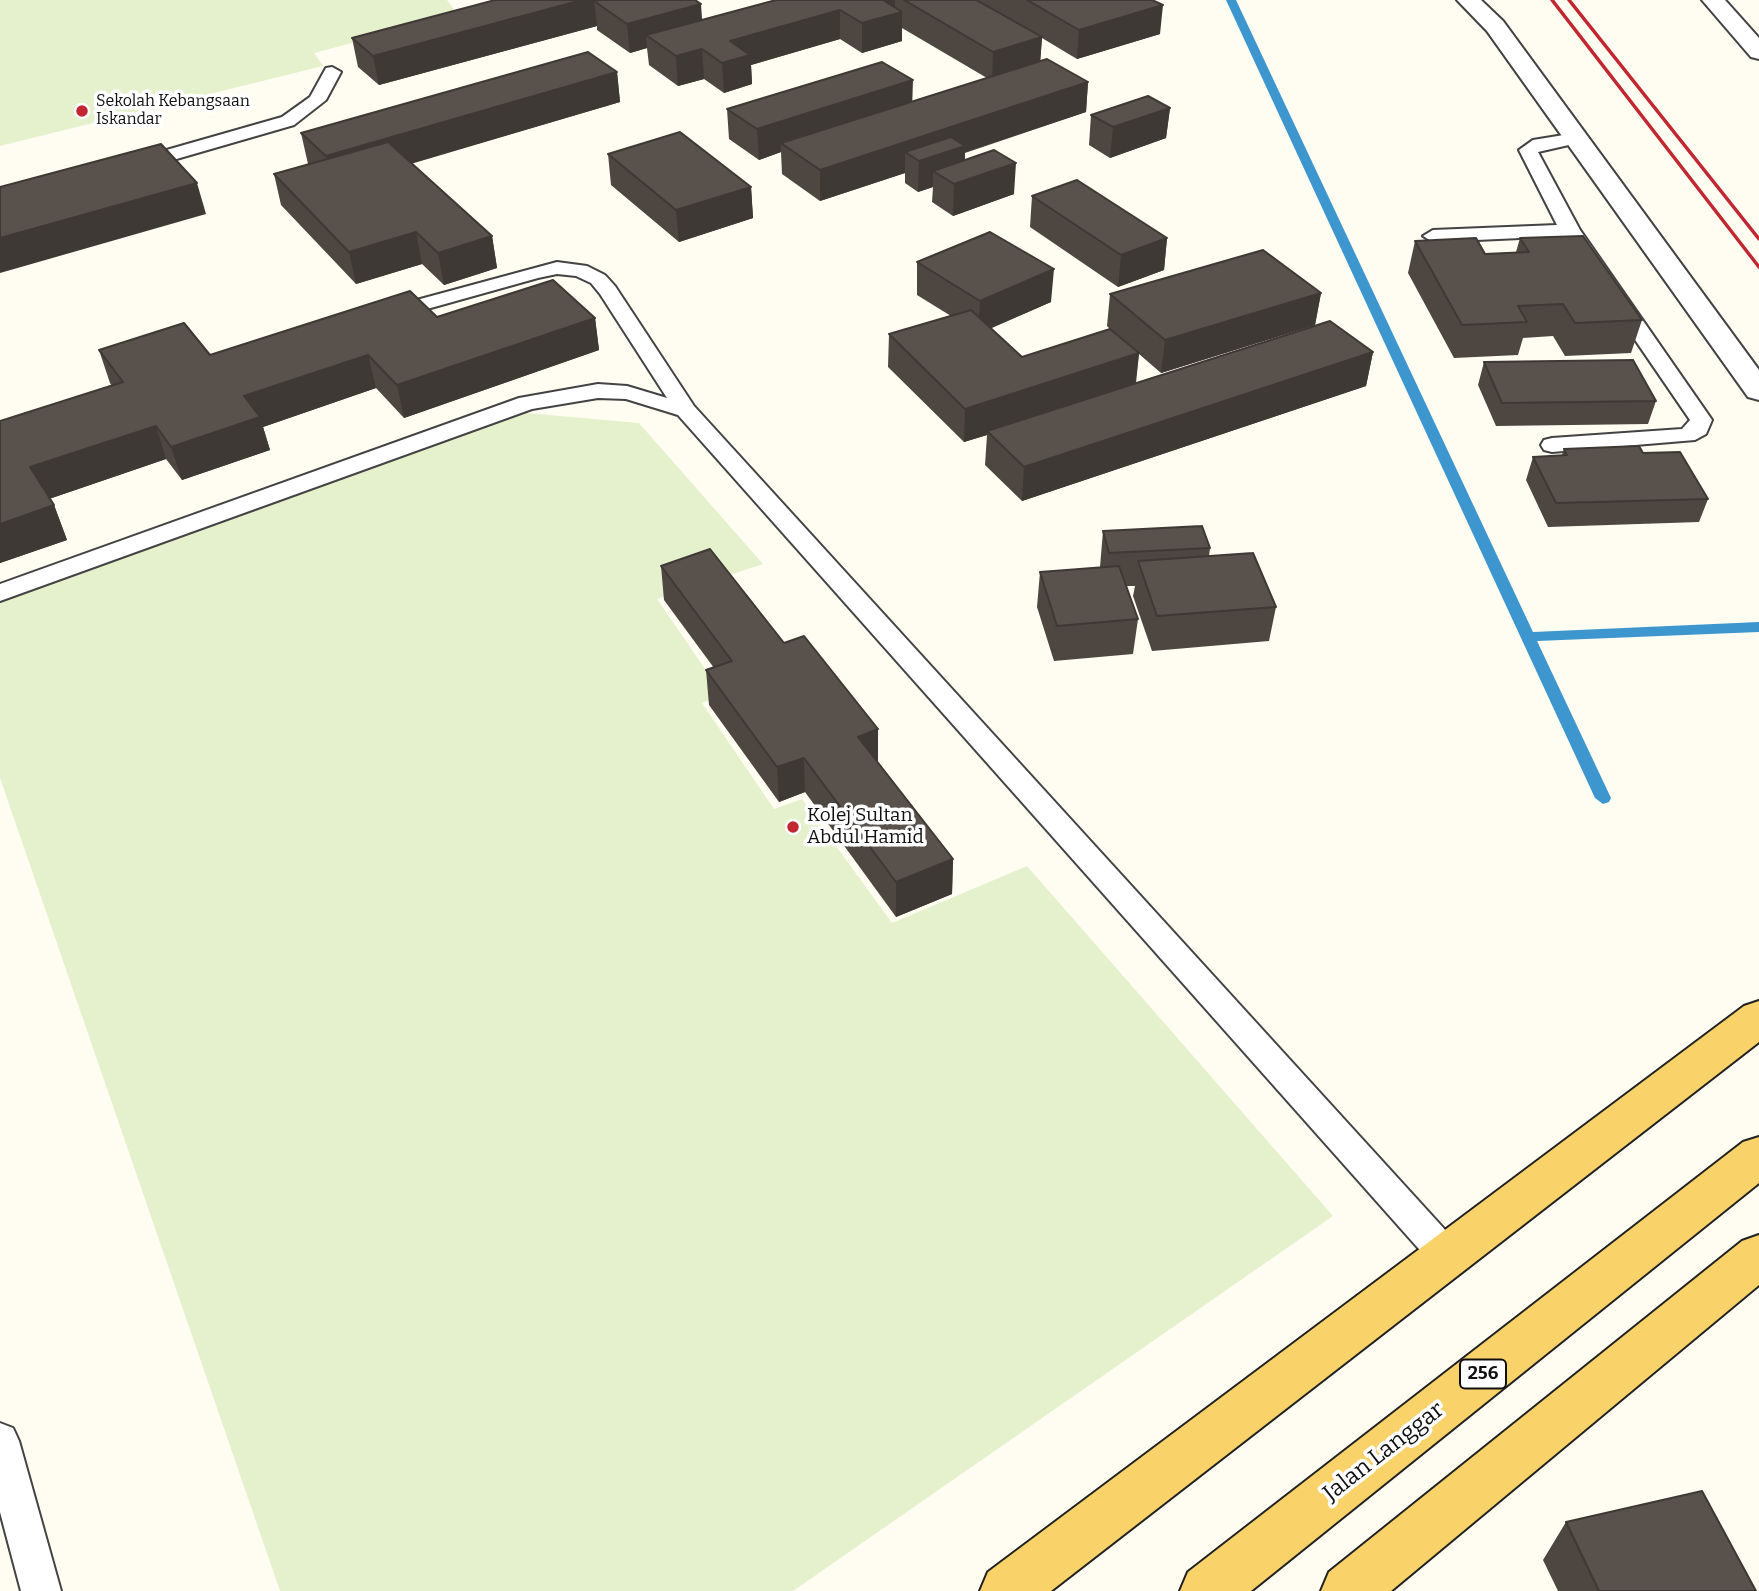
<!DOCTYPE html>
<style>
body{margin:0}
canvas{display:block;background:#fffcf2}
</style>
<canvas width="1759" height="1591"></canvas>
<script>
const c = document.querySelector('canvas').getContext('2d');
c.lineJoin = 'round';
function fillPath(path, color) { c.fillStyle = color; c.fill(path, 'evenodd'); }
const shape = rows => new Path2D(rows.map(r => 'M' + r).join(''));
function trace(path, color, width, dash) { c.strokeStyle = color; c.lineWidth = width; c.lineCap = dash ? 'butt' : 'round'; c.setLineDash(dash || []); c.stroke(path); }
function write(font, color, halo, rows, align = 'center') {
  c.font = font + ' Bitter,serif'; c.lineWidth = 7; c.setLineDash([]); c.textBaseline = 'middle'; c.strokeStyle = halo; c.fillStyle = color; for (const [text, x, y, turn = 0] of rows) {
    c.save(); c.translate(x, y); c.rotate((+turn || 0) * Math.PI / 180); c.textAlign = isNaN(turn) ? turn : align; if (halo) c.strokeText(text, 0, 0); c.fillText(text, 0, 0); c.restore();
  }
}
const pitch = shape([
 [0,0,447,0,458,15,314,53,323,66,0,146],
 [526,413,639,423,763,564,657,599,723,695,702,703,774,809,802,799,892,923,1027,866,1333,1216,793,1591,280,1591,0,778,0,600]
]);
const stream = shape([
 [1226,0,1236,0,1533,632,1759,622,1759,632,1537,641,1611,798,1609,802,1603,804,1595,798,1226,0]
]);
const lane = shape([
 [332,67,341,72,326,100,294,125,135,171,126,165,128,161,282,117,310,97,326,68,332,67],
 [1576,133,1585,138,1582,142,1538,152,1580,230,1712,420,1706,434,1695,440,1552,452,1544,450,1541,445,1544,440,1552,438,1682,429,1690,420,1564,236,1433,242,1423,236,1433,230,1557,225,1519,150,1533,140,1576,133],
 [557,262,587,266,605,275,615,286,694,406,1458,1244,1463,1255,1458,1266,1446,1270,1434,1266,678,415,626,399,598,398,532,409,0,601,0,584,519,398,598,384,627,386,667,398,600,294,591,283,576,276,557,274,538,278,420,311,410,305,413,301,557,262],
 [0,1423,13,1428,19,1441,61,1591,21,1591,0,1512,0,1423]
]);
const street = shape([
 [1457,0,1481,0,1503,21,1759,370,1759,400,1748,397,1487,31,1457,0],
 [1702,0,1725,0,1759,38,1759,59,1751,57,1702,0]
]);
const primary = shape([
 [1759,1001,1759,1042,1051,1591,980,1591,988,1572,1744,1006,1759,1001],
 [1759,1137,1759,1183,1251,1591,1180,1591,1188,1572,1743,1142,1759,1137],
 [1759,1235,1759,1285,1391,1591,1321,1591,1329,1572,1742,1241,1759,1235]
]);
const rail = shape([
 [1552,0,1759,267],
 [1569,0,1759,239]
]);
const wall = shape([
 [495,0,695,0,702,20,776,0,1152,0,1160,34,1077,59,1042,38,1040,61,1088,82,1086,112,965,153,965,160,1014,194,953,216,932,202,933,187,918,192,905,183,905,173,820,201,782,174,781,152,759,160,729,139,727,109,912,102,987,78,902,28,902,41,862,53,840,39,751,65,752,84,724,93,704,79,678,86,649,65,647,48,630,53,597,30,597,26,379,85,358,67,352,38],
 [617,72,620,102,412,163,492,236,497,268,444,285,422,264,356,284,281,205,274,174,308,164,301,133],
 [1170,108,1166,138,1110,158,1089,145,1091,115],
 [608,154,751,187,753,218,679,242,611,185],
 [1032,196,1167,238,1164,270,1118,287,1030,227],
 [1520,238,1642,320,1631,353,1565,356,1553,336,1523,338,1518,355,1454,358,1408,273,1415,241,1485,254,1516,252],
 [917,262,1051,302,991,328,1022,357,1112,331,1107,326,1110,294,1321,293,1315,325,1161,373,1139,354,1136,383,1373,352,1366,386,1022,501,985,465,987,435,964,442,888,367,889,334,951,316,917,295],
 [437,317,595,318,599,350,404,418,376,388,263,427,270,450,182,480,166,459,49,499,54,505,67,540,0,563,0,421,112,386,110,383,99,350,210,355],
 [1484,362,1656,401,1648,424,1496,426,1478,385],
 [1564,449,1643,453,1708,499,1699,522,1548,527,1526,480,1533,457,1562,455],
 [1103,531,1210,548,1209,556,1276,607,1269,641,1152,651,1133,596,1135,586,1126,586,1138,619,1133,654,1054,661,1037,607,1040,572,1100,567],
 [661,566,784,643,878,729,878,763,953,859,952,894,896,917,805,792,779,802,709,705,706,670,714,668,664,600],
 [1566,1522,1756,1591,1558,1591,1543,1560]
]);
const shadedWall = shape([
 [582,0,691,0,594,1,597,26,379,85,373,56],
 [881,0,895,0,895,14,902,12,902,41,862,53,862,23],
 [701,4,703,33,646,35,647,48,630,53,627,24],
 [1163,5,1160,34,1077,59,1079,30],
 [840,10,840,39,751,65,752,84,724,93,722,63,730,41],
 [1042,37,1040,66,992,81,993,52],
 [702,49,704,79,678,86,676,56],
 [617,72,620,102,333,187,326,156],
 [913,80,912,110,781,143,781,152,759,160,757,129],
 [1088,82,1086,112,965,152,964,177,933,171,933,187,918,192,919,161,905,152,905,173,820,201,820,170],
 [1170,108,1166,138,1110,158,1113,127],
 [1016,163,1014,194,953,216,954,184],
 [197,183,206,214,0,273,0,238],
 [751,187,753,218,679,242,676,210],
 [416,232,422,264,356,284,349,252],
 [492,236,497,268,444,285,438,253],
 [1167,238,1164,270,1118,287,1121,255],
 [1054,269,1051,302,978,334,980,301],
 [1321,293,1315,325,1161,373,1165,340],
 [595,318,599,350,404,418,397,385],
 [1373,352,1366,386,1022,501,1024,467],
 [1139,353,1135,386,987,431,987,435,964,442,965,409],
 [368,355,376,388,263,427,270,450,182,480,171,447,244,396],
 [156,426,166,459,43,501,30,467],
 [54,505,67,540,0,563,0,524],
 [878,729,878,764,858,737],
 [804,758,805,792,779,802,777,767],
 [953,859,952,894,896,917,896,882]
]);
const building = shape([
 [495,0,582,0,373,56,352,38,495,0],
 [599,0,695,0,701,4,627,24,594,1,599,0],
 [776,0,883,0,902,12,862,23,840,10,730,41,750,55,722,63,702,49,676,56,646,35,776,0],
 [904,0,976,0,1042,37,993,52,904,0],
 [1027,0,1152,0,1163,5,1079,30,1027,0],
 [588,52,617,72,326,156,301,133,588,52],
 [1047,59,1088,82,820,170,781,143,1047,59],
 [882,62,913,80,757,129,727,109,882,62],
 [1148,96,1170,108,1113,127,1091,115,1148,96],
 [680,132,751,187,676,210,608,154,680,132],
 [951,137,965,146,919,161,905,152,951,137],
 [388,142,492,236,438,253,416,232,349,252,274,174,388,142],
 [161,144,197,183,0,238,0,187,161,144],
 [994,150,1016,163,954,184,933,171,994,150],
 [1077,180,1167,238,1121,255,1032,196,1077,180],
 [990,232,1054,269,980,301,917,262,990,232],
 [1583,236,1642,320,1575,323,1563,304,1518,306,1527,322,1462,325,1415,241,1476,238,1485,254,1529,252,1520,238,1583,236],
 [1263,250,1321,293,1165,340,1110,294,1263,250],
 [553,280,595,318,397,385,368,355,244,396,260,417,171,447,156,426,30,467,54,505,0,524,0,421,123,382,99,350,184,323,210,355,410,291,437,317,553,280],
 [971,310,1022,357,1110,329,1139,353,965,409,889,334,971,310],
 [1330,321,1373,352,1024,467,987,431,1330,321],
 [1633,360,1656,401,1502,403,1484,362,1633,360],
 [1639,446,1643,453,1680,452,1708,499,1556,503,1533,457,1567,455,1564,449,1639,446],
 [1202,526,1210,548,1109,553,1103,531,1202,526],
 [710,549,784,643,804,636,878,729,858,737,953,859,896,882,804,758,777,767,706,670,732,661,661,566,710,549],
 [1253,553,1276,607,1157,616,1138,561,1253,553],
 [1119,566,1138,619,1057,626,1040,572,1119,566],
 [1702,1491,1756,1591,1599,1591,1566,1522,1702,1491]
]);
const markers = [
 [82,111,7,"#c22630"],
 [793,827,7,"#c22630"]
];
const farPoinames = [
 ["Sekolah Kebangsaan",96,102],
 ["Iskandar",96,120]
];
const shields = [
 [1483,1374,46]
];
const shieldNames = [
 ["256",1483,1374]
];
const poiNames = [
 ["Kolej Sultan",807,816],
 ["Abdul Hamid",807,838]
];
const nearStreetnames = [
 ["Jalan Langgar",1384,1452,-38]
];
fillPath(pitch, '#e5f1cd');
fillPath(stream, '#3d97ce');
trace(lane, '#434343', 4);
trace(street, '#434343', 4);
trace(primary, '#212121', 4);
fillPath(lane, '#fff');
fillPath(street, '#fff');
fillPath(primary, '#f9d369');
trace(rail, '#c22630', 3.5);
fillPath(wall, '#4d4641');
fillPath(shadedWall, '#3e3935');
fillPath(building, '#59514c');
trace(building, '#3e3935', 2);
for (const [x, y, r, color] of markers) { const dot = new Path2D(); dot.arc(x, y, r, 0, 2 * Math.PI); c.fillStyle = color; c.fill(dot); trace(dot, '#fff', 2.5); }
write('16px', '#101010', '#fff', farPoinames, 'left');
for (const [x, y, w] of shields) { const box = new Path2D(); box.roundRect(x - w / 2, y - 14.5, w, 29, 5); c.fillStyle = '#fff'; c.fill(box); trace(box, '#101010', 2); }
write('bold 18px', '#101010', null, shieldNames);
write('19px', '#101010', '#fff', poiNames, 'left');
write('23px', '#101010', '#fff', nearStreetnames);
</script>
